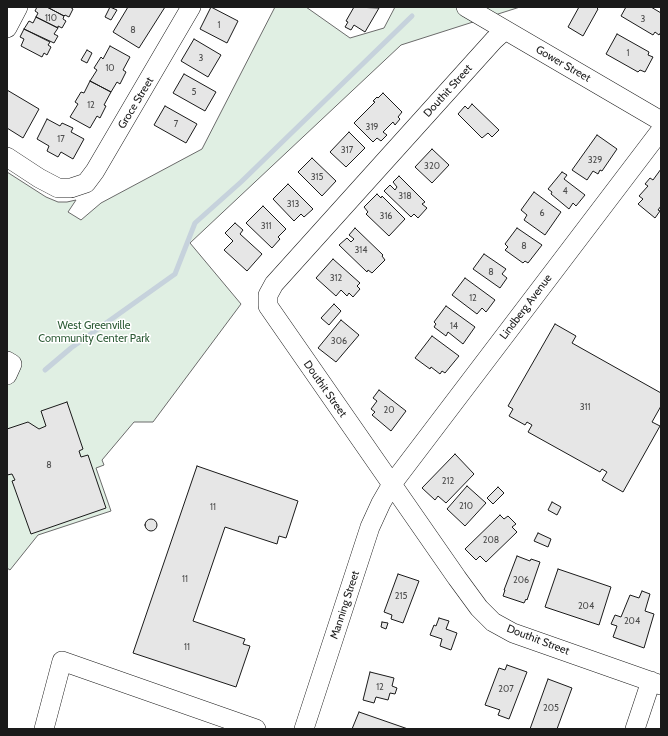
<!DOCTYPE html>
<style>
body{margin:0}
#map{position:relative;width:668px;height:736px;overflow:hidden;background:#fff;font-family:Cabin,sans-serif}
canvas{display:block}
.frame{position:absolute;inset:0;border:8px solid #1a1a1a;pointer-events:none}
</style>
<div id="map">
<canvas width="668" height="736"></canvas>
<div class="frame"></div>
</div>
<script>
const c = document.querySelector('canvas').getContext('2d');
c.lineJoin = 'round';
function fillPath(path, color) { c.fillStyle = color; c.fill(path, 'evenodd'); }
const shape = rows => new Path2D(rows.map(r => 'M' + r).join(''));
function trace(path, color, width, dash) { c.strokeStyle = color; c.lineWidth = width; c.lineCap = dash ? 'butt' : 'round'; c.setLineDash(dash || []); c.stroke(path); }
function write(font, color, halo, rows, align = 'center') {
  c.font = font + ' Cabin,sans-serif'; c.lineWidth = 3; c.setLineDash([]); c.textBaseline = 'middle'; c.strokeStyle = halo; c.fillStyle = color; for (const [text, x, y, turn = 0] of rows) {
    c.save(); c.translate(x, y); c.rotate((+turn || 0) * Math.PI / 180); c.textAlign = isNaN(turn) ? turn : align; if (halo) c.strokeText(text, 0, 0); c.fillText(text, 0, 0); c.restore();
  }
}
const green = shape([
 [275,7,306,7,350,38,384,28,395,7,520,7,401,45,190,243,241,304,153,422,134,422,102,460,104,465,96,468,111,511,38,535,10,570,7,568,7,172,46,197,58,202,67,202,76,200,68,212,81,220,101,203,202,149,275,7]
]);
const stream = shape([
 [45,370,71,348,175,274,195,223,241,182,412,16]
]);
const building = shape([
 [37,7,47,7,64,16,63,19,66,21,62,28,58,26,58,28,36,17,38,13,35,11,37,7],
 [47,7,70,7,73,9,69,17,65,15,64,16,47,7],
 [110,7,117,10,111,20,105,17,110,7],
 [128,7,165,7,139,48,113,32,128,7],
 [211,7,238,21,227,43,200,29,211,7],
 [354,7,379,8,365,32,354,25,351,30,345,27,348,22,346,21,354,7],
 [579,7,596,7,598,9,583,36,568,27,579,7],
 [626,7,651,7,661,13,661,32,659,35,655,32,653,35,621,16,626,7],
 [36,17,58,28,54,34,58,36,54,43,24,29,29,21,33,23,36,17],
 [24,29,50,42,48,45,51,47,47,55,44,53,42,57,21,46,24,39,20,37,24,29],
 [617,34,649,52,648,55,653,57,645,72,640,70,638,72,606,54,617,34],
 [194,39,221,55,208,77,181,61,194,39],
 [110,46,130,57,123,70,126,72,120,84,117,82,111,92,90,81,97,70,94,68,101,57,103,59,110,46],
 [87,50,92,53,87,63,81,60,87,50],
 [184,74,216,92,205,111,173,93,184,74],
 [90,81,111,92,104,105,106,106,100,118,97,116,90,128,70,117,78,104,75,102,81,92,84,93,90,81],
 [7,90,39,109,23,138,7,128,7,90],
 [383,93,402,112,398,117,400,119,395,125,393,122,383,132,387,135,381,141,377,138,373,142,354,123,375,102,373,101,377,97,378,98,383,93],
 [472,104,499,130,492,137,488,133,482,138,458,114,465,106,468,109,472,104],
 [165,106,197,124,186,143,154,125,165,106],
 [47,119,60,126,62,123,73,128,71,132,84,139,73,159,61,152,58,157,47,151,49,146,37,139,47,119],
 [349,132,365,148,346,167,330,152,349,132],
 [597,135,617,149,602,171,600,170,598,174,593,171,587,180,572,170,597,135],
 [432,149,449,165,432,183,415,167,432,149],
 [312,158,336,181,322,196,298,172,312,158],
 [661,169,661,206,658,210,660,211,655,218,638,204,643,199,639,196,648,186,645,184,650,178,653,180,661,169],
 [562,172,567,175,564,179,585,195,576,206,573,203,569,209,551,194,552,192,548,189,562,172],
 [399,176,425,202,422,204,427,208,418,218,414,214,411,217,384,191,390,185,395,190,397,187,393,182,399,176],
 [288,184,313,209,304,217,301,214,294,221,273,199,288,184],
 [534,192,561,212,545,235,524,220,527,215,521,210,534,192],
 [377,194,381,198,382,196,405,219,389,236,366,214,368,212,364,207,377,194],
 [263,206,286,229,278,237,280,239,272,248,246,223,263,206],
 [235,223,243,230,240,234,262,254,247,271,224,250,233,241,225,233,235,223],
 [355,228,383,255,382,256,385,260,372,273,368,270,367,272,339,245,347,238,351,242,354,239,349,235,355,228],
 [517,228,542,245,528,263,525,261,523,263,505,250,508,247,505,244,517,228],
 [484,254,506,269,502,274,507,278,500,288,473,269,484,254],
 [333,259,360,283,357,286,360,289,353,297,349,293,347,296,341,290,336,296,316,278,333,259],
 [465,278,495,300,486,312,482,308,477,314,452,295,465,278],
 [334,304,341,311,329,325,321,318,334,304],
 [446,306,475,327,463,344,448,332,446,336,434,327,436,324,434,322,446,306],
 [341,320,359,335,336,362,318,348,341,320],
 [555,324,576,336,572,343,661,393,661,406,652,422,660,426,623,492,602,480,607,472,602,469,600,472,528,432,532,425,527,422,525,425,509,416,513,409,508,406,555,324],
 [432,336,459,356,445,373,442,371,440,374,431,367,430,369,415,358,432,336],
 [379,390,406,411,391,431,372,415,375,412,371,409,377,401,373,398,379,390],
 [67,402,83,449,79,451,81,457,88,455,106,508,31,534,12,481,15,480,12,474,7,475,7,429,28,422,39,429,46,426,41,411,67,402],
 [455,454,474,474,446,503,438,496,435,500,422,488,455,454],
 [197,466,298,501,286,538,279,536,277,544,225,527,193,621,245,639,243,644,250,646,236,687,133,653,197,466],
 [467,486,486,503,465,526,447,509,467,486],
 [498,487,504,493,493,504,487,498,498,487],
 [552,502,561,507,557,515,548,510,552,502],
 [500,515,504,519,508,516,516,524,512,527,517,532,486,562,480,556,476,560,465,549,500,515],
 '145 525a6 6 0 1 1 12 0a6 6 0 1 1-12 0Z',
 [538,533,551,539,548,547,534,541,538,533],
 [517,556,530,561,531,559,540,562,527,600,526,599,524,603,503,596,505,590,504,590,517,556],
 [558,569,611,587,599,625,545,607,558,569],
 [398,574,419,581,403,623,391,619,392,615,384,612,398,574],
 [642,591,650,594,645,611,654,614,644,648,613,637,617,626,611,624,615,615,621,617,630,595,639,598,642,591],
 [439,618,449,621,446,629,457,633,451,650,440,646,442,639,430,635,434,625,436,626,439,618],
 [382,622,388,623,386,629,381,627,382,622],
 [507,665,527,672,509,719,498,715,500,710,485,705,499,668,505,670,507,665],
 [370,672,394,678,392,686,397,688,395,694,390,693,388,700,376,697,374,703,363,700,370,672],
 [548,679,572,688,557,729,530,729,548,679],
 [359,712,408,729,352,729,359,712]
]);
const minor = shape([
 [466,7,661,121],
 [7,28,18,7],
 [505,30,494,40,274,284,268,295,268,306,457,578,479,608,493,622,513,633,661,685],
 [7,157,39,178,58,188,71,188,86,183,95,171,191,7],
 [7,361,12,364,7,375],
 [44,729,62,661,256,729],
 [304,729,370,527,381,503,392,484,661,130],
 [635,729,651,681]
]);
const numberNames = [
 ["110",51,18],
 ["3",643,19],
 ["1",219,25],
 ["8",133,30],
 ["1",628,53],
 ["3",201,58],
 ["10",110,68],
 ["5",194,92],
 ["12",91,105],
 ["7",176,124],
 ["319",372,127],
 ["17",61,139],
 ["317",347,150],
 ["329",595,160],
 ["320",432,166],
 ["315",317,177],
 ["4",565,191],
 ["318",405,196],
 ["313",293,204],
 ["6",542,213],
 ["316",386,216],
 ["311",266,226],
 ["8",524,246],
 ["314",361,250],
 ["8",491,272],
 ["312",336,278],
 ["12",473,298],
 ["14",454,326],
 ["306",339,341],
 ["311",585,407],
 ["20",389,410],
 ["8",49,465],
 ["212",448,481],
 ["210",466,506],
 ["11",213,507],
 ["208",491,540],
 ["11",185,579],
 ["206",521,580],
 ["215",401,596],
 ["204",586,606],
 ["204",632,621],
 ["11",187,647],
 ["12",380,687],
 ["207",506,689],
 ["205",551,708]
];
const streetNames = [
 ["Gower Street",563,64,30],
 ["Douthit Street",448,91,-48],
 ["Groce Street",136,103,-59],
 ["Lindberg Avenue",526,307,-53],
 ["Douthit Street",325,389,55],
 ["Manning Street",345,605,-72],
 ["Douthit Street",538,640,21]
];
const parkNames = [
 ["West Greenville",94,326],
 ["Community Center Park",94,339]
];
fillPath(green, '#e0efe3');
trace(green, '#6a6a6a', 1);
trace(stream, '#c6d2dc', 5);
fillPath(building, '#e6e6e6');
trace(building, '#1a1a1a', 1);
trace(minor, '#1a1a1a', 20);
trace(minor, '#fff', 19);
write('9px', '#4d4d4d', null, numberNames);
write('11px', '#1a1a1a', '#fff', streetNames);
write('11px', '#2b5a34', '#fff', parkNames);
</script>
